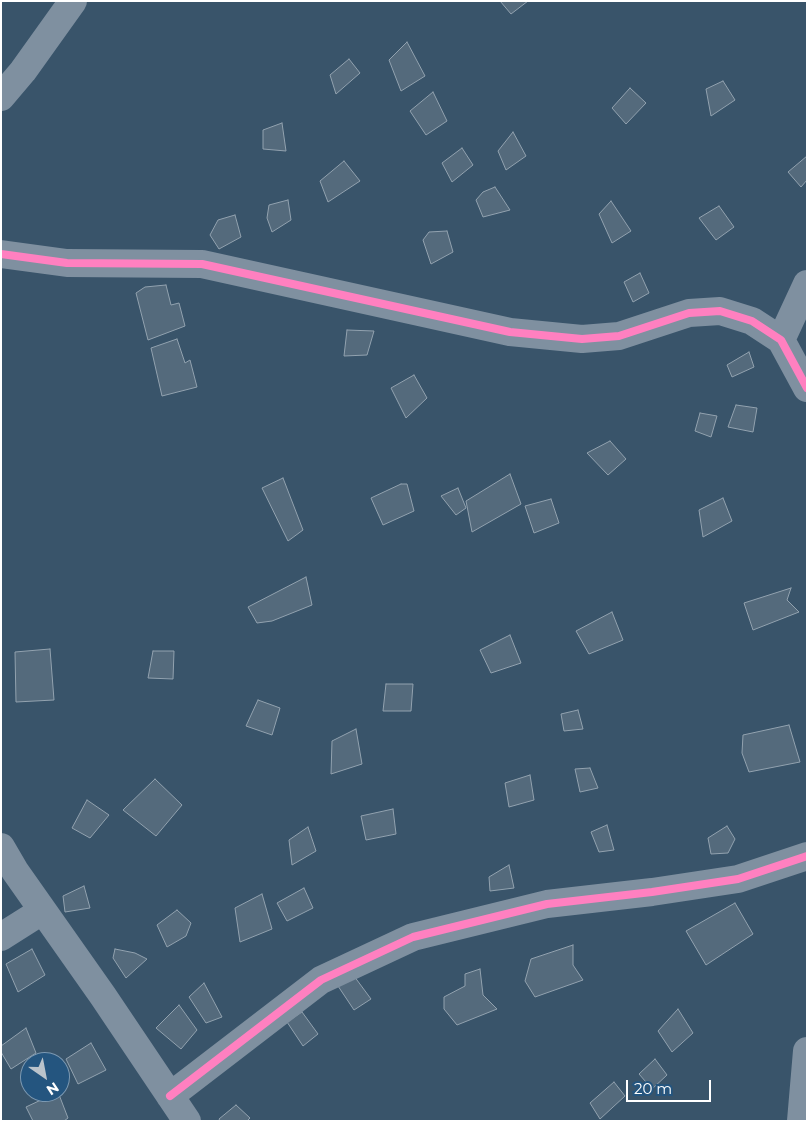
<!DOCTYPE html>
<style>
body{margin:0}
#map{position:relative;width:808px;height:1122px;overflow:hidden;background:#39546a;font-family:Montserrat,sans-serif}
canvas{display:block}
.frame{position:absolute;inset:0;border:2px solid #fff;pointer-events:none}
.north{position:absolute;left:20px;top:1052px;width:50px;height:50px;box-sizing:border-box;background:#24557f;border:1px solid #7c99b2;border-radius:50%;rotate:147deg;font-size:14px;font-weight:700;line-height:20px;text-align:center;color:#fff}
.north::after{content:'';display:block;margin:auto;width:18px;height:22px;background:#bac3cb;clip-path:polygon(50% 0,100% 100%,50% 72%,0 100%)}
.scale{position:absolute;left:626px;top:1080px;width:85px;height:22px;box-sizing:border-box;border:2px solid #fff;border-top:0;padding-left:6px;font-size:15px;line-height:18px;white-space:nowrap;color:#fff;-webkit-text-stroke:4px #24557f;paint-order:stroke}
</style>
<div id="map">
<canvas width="808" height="1122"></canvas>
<div class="frame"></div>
<div class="north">N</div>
<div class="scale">20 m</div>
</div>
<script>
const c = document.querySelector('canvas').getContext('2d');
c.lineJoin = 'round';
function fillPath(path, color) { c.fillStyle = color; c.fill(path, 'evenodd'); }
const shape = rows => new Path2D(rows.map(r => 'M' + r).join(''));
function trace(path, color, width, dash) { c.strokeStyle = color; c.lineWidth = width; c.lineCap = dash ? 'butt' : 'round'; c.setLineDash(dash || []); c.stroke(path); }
const building = shape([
 [500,1,528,1,511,14,500,1],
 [407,42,425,76,401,91,389,60,407,42],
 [349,59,360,73,336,94,330,75,349,59],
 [723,81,735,100,711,116,706,89,723,81],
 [630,88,646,103,626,124,612,108,630,88],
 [433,92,447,121,426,135,410,111,433,92],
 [282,123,286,151,263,149,263,130,282,123],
 [513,132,526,156,506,170,498,151,513,132],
 [462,148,473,165,452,182,442,163,462,148],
 [807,156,807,180,801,187,788,172,807,156],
 [344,161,360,181,328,202,320,181,344,161],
 [495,187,510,210,483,217,476,200,483,192,495,187],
 [288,200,291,220,272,232,267,218,269,205,288,200],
 [611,201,631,231,612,243,599,214,611,201],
 [719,206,734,227,716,240,699,218,719,206],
 [235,215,241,237,219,249,210,235,218,220,235,215],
 [447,231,453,252,431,264,423,240,429,232,447,231],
 [640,273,649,293,633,302,624,282,640,273],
 [166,285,171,305,179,303,185,326,148,340,136,293,145,287,166,285],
 [347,330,374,331,367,355,344,356,347,330],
 [177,339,185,363,190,360,197,387,162,396,151,348,177,339],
 [749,352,754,367,732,377,727,365,749,352],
 [414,375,427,398,406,418,391,388,414,375],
 [736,405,757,408,753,432,728,427,736,405],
 [700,413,717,416,711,437,695,431,700,413],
 [610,441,626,459,608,475,587,453,610,441],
 [510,474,521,504,472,532,466,501,510,474],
 [283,478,303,530,288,541,262,488,283,478],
 [401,484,407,484,414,511,383,525,371,498,401,484],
 [458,488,466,508,456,515,441,496,458,488],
 [723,498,732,521,703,537,699,510,723,498],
 [551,499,559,523,534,533,525,506,551,499],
 [306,577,312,605,272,621,257,623,248,607,306,577],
 [791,588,787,600,799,612,753,630,744,603,791,588],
 [612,612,623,640,589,654,576,631,612,612],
 [510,635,521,663,491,673,480,650,510,635],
 [50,649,54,700,16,702,15,652,50,649],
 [153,651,174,651,173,679,148,678,153,651],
 [386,684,413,684,411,711,383,711,386,684],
 [258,700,280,708,272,735,246,726,258,700],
 [578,710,583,729,564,731,561,714,578,710],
 [789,725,800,762,749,772,742,753,743,735,789,725],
 [356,729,362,764,331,774,332,741,356,729],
 [590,768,598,788,580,792,575,769,590,768],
 [530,775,534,800,509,807,505,783,530,775],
 [155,779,182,805,156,836,123,810,155,779],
 [87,800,109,815,90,838,72,828,87,800],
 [393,809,396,834,366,840,361,816,393,809],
 [607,825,614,850,599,852,591,832,607,825],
 [727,826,735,839,728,853,711,854,708,838,727,826],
 [308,827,316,851,292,865,289,840,308,827],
 [509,865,514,888,490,891,489,877,509,865],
 [84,886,90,908,65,912,63,896,84,886],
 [304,888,313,908,287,921,277,903,304,888],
 [262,894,272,929,240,942,235,908,262,894],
 [735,903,753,934,706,965,686,931,735,903],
 [177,910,191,923,186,936,167,947,157,925,177,910],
 [573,945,573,965,583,980,535,997,525,981,531,959,573,945],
 [32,949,45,975,18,992,6,964,32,949],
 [115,949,135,953,147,959,126,978,113,958,115,949],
 [480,969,483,995,497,1009,457,1025,444,1009,444,997,465,986,465,974,480,969],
 [354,976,371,999,354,1010,338,986,354,976],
 [204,983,222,1017,206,1023,189,997,204,983],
 [179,1005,197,1030,181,1049,156,1028,179,1005],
 [678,1009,693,1033,672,1052,658,1031,678,1009],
 [302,1012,318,1034,303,1046,287,1022,302,1012],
 [26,1028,36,1053,11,1069,1,1052,1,1046,26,1028],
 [91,1043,106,1070,78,1084,66,1059,91,1043],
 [655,1059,667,1075,652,1089,639,1074,655,1059],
 [614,1082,625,1096,600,1119,590,1103,614,1082],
 [58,1092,68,1118,64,1121,33,1121,26,1107,58,1092],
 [236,1105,250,1118,247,1121,220,1121,219,1119,236,1105]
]);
const minor = shape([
 [1,97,23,71,73,1],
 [1,254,67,263,202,264,510,332,582,339,619,336,689,313,720,311,752,321,781,340,807,388],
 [781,340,807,284],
 [1,847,15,871,103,996,187,1121],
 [1,937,42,911],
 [170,1096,321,980,413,937,547,904,652,892,738,879,807,856],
 [801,1121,807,1051]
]);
const cycleway = shape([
 [1,254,67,263,202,264,510,332,582,339,619,336,689,313,720,311,752,321,781,340,807,388],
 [170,1096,321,980,413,937,547,904,652,892,738,879,807,856]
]);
fillPath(building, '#546a7c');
trace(building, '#92a2af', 1);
trace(minor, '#7f90a0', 28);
trace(cycleway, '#ff80c0', 8);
</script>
